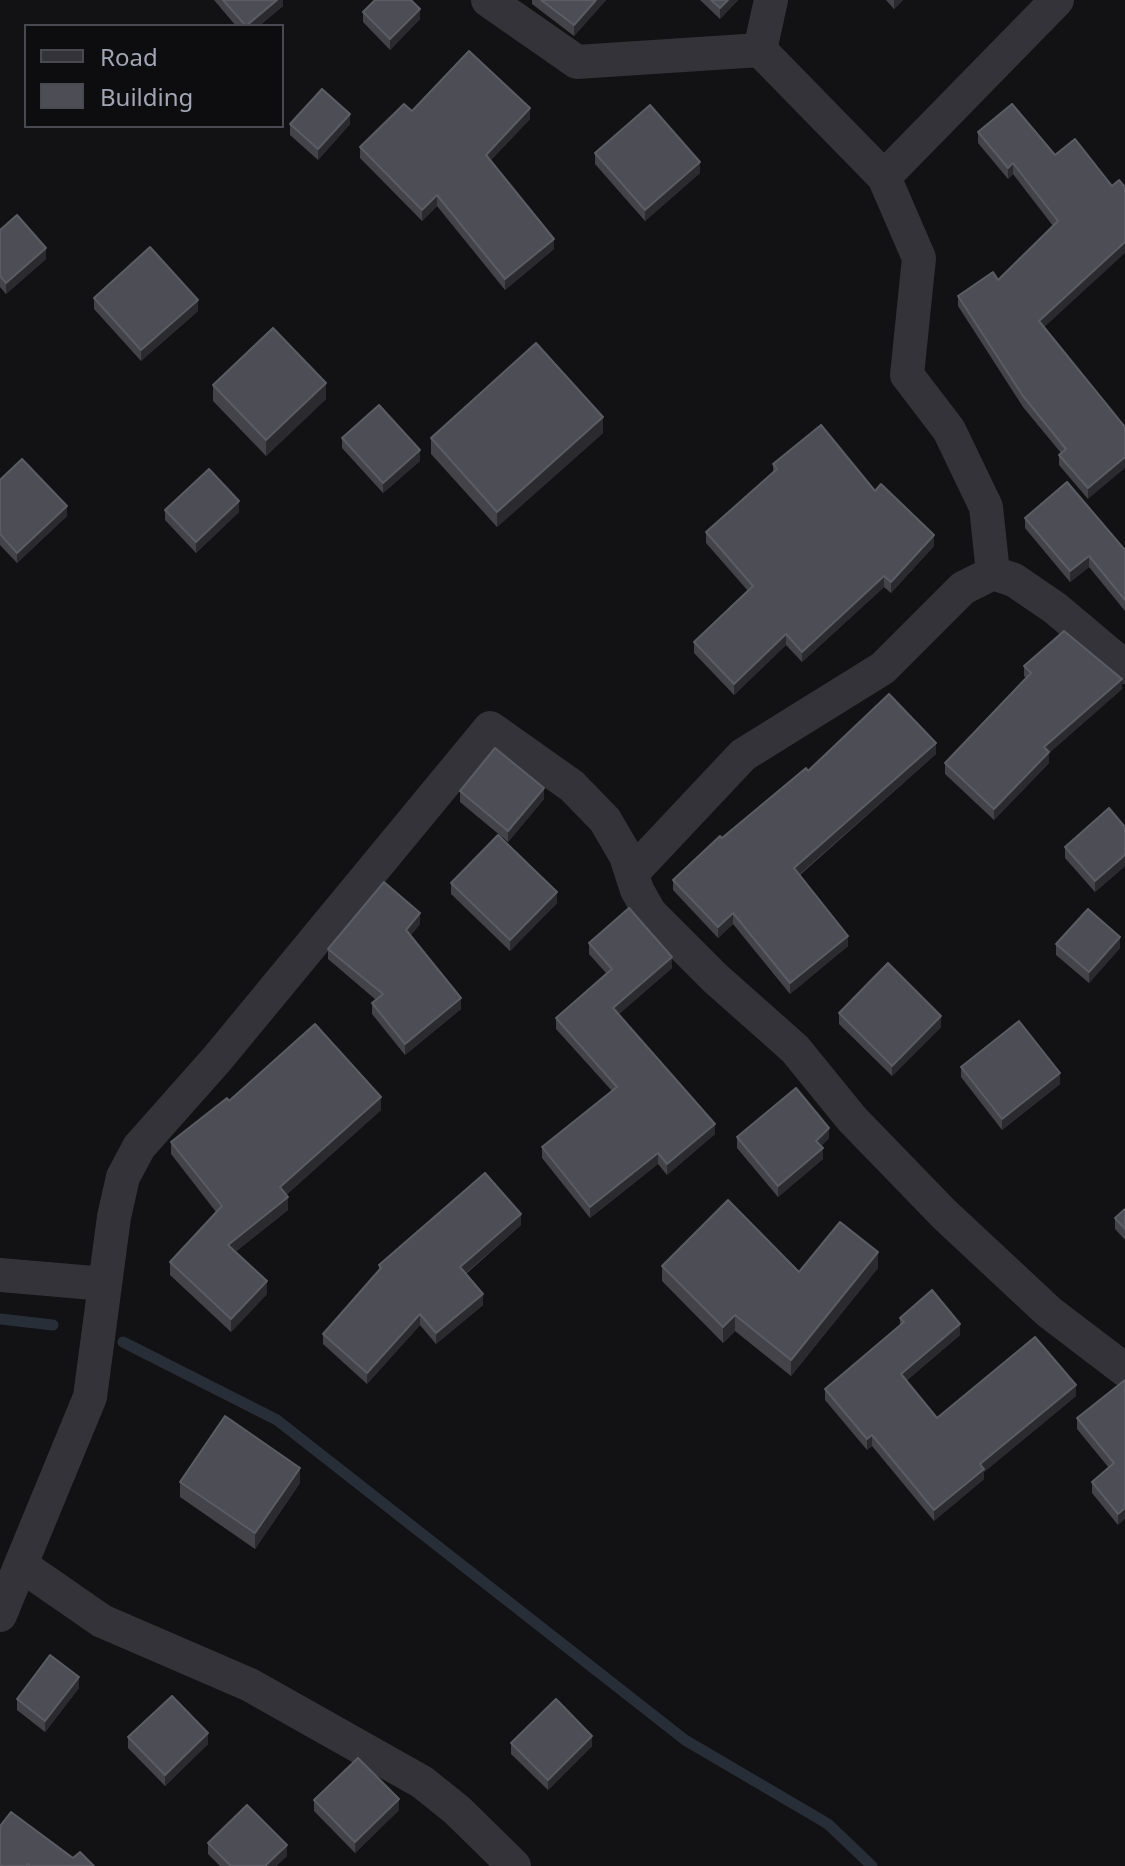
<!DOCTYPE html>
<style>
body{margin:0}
#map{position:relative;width:1125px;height:1866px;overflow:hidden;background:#121214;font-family:"Noto Sans",sans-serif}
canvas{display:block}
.legend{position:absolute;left:24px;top:24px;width:260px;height:104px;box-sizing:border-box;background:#0d0d0f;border:2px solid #494a51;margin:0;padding:10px 14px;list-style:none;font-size:24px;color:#a2a5b5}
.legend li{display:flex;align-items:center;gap:16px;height:40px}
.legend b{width:40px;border:2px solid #494a51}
</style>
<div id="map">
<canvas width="1125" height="1866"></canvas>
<ul class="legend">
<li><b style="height:10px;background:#333339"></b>Road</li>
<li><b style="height:22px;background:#4d4e55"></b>Building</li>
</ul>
</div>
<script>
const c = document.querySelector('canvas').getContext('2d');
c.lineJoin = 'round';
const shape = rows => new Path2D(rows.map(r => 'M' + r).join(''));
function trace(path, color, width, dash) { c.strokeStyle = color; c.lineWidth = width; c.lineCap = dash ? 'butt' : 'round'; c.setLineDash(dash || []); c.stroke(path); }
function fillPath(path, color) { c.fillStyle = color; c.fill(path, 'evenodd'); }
const stream = shape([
 [0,1319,53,1325],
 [123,1342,277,1420,685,1740,828,1824,872,1866]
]);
const street = shape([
 [488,0,577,62,760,50,884,177,919,258,907,375,949,430,986,507,993,573,963,588,883,668,743,755,632,873],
 [760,50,771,0],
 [884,177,1057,0],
 [993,573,1014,580,1055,608,1125,667],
 [0,1275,105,1284],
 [21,1565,102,1621,250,1685,422,1782,457,1810,514,1866],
 [0,1615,90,1397,114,1217,123,1177,139,1147,217,1059,490,728,572,786,605,820,626,856,637,890,650,913,715,978,795,1049,852,1119,944,1214,1049,1312,1125,1370]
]);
const wall = shape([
 [214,0,283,0,283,6,259,26,236,26],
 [532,0,606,0,574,36,532,4],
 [700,0,738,0,720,19],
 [886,0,903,0,894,9],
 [363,12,420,19,390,50,363,22],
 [412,111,530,119,491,160,554,249,505,290,437,206,422,221,360,158,360,147],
 [290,124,350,124,318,160,290,135],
 [978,132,1055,155,1075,139,1044,327,1125,427,1088,499,1059,465,1059,455,1061,453,1023,407,958,306,958,296,998,280,1053,226,1013,174,1008,179,978,143],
 [595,153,700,173,645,221,595,164],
 [0,230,46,259,6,294,0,287],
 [94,298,198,311,141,361,94,309],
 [213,385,326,399,266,456,213,401],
 [603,433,497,527,431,454,431,438],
 [342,438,420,461,383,493,342,448],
 [773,464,875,491,934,546,891,593,884,587,802,662,786,645,734,695,694,653,694,642,748,591,706,543,706,532,773,472],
 [0,480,67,516,17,563,0,545],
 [165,510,239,512,196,553,165,520],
 [1025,518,1125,550,1125,611,1089,567,1070,582,1025,528],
 [1024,666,1122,689,1049,753,1049,763,994,820,945,774,945,763,1026,678,1024,676],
 [936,754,800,875,848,946,790,994,733,924,718,938,673,890,673,880,722,838,808,771],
 [460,791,544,799,508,842,460,802],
 [1125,827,1125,866,1095,892,1065,858,1065,847],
 [451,883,557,903,510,951,451,894],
 [420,924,410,936,461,1009,405,1055,372,1014,372,1003,376,1000,328,959,328,949],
 [589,943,672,968,619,1014,715,1134,667,1175,658,1164,590,1218,542,1158,542,1147,612,1091,556,1029,556,1018,606,973,589,954],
 [1056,944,1120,948,1089,983,1056,955],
 [839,1013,941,1027,892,1076,839,1024],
 [961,1067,1060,1084,1002,1130,961,1077],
 [229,1101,381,1110,286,1195,288,1210,235,1252,267,1294,231,1332,170,1275,170,1262,216,1212,171,1154,171,1142],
 [737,1137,829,1138,821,1146,823,1159,778,1197,737,1148],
 [1125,1209,1125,1240,1115,1229,1115,1218],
 [521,1225,466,1274,483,1305,436,1344,420,1325,367,1384,323,1344,323,1334,379,1271,379,1265],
 [662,1266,799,1272,878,1268,791,1376,735,1331,723,1343,662,1281],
 [900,1318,960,1335,906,1381,937,1418,1076,1396,984,1472,984,1479,934,1521,872,1446,867,1450,825,1400,825,1389,900,1326],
 [1125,1380,1118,1525,1092,1493,1092,1482,1109,1468,1077,1429,1077,1418],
 [180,1482,300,1483,255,1549,180,1497],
 [79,1688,45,1732,17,1710,17,1699],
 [128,1737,208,1744,165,1786,128,1748],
 [511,1743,592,1746,548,1790,511,1754],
 [314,1800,399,1810,355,1853,314,1811],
 [208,1843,287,1856,276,1866,220,1866,208,1854]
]);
const shadedWall = shape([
 [277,0,283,0,283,6,259,26,246,26],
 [596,0,606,0,574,36,574,25],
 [728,0,738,0,720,19,720,8],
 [894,0,903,0,894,9],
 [420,9,420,19,390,50,390,39],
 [530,108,530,119,486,165,486,155],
 [350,114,350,124,318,160,318,149],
 [700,162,700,173,645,221,645,210],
 [1013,163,1013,174,1008,179,1008,168],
 [437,195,437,206,422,221,422,210],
 [554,239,554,249,505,290,505,279],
 [1125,242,1125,253,1039,332,1039,321],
 [46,248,46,259,6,294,6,283],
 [198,300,198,311,141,361,141,350],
 [326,383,326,399,266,456,266,440],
 [603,417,603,433,497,527,497,512],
 [420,450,420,461,383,493,383,483],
 [1125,457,1125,468,1088,499,1088,488],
 [239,501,239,512,196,553,196,542],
 [67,506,67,516,17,563,17,553],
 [934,535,934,546,891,593,891,582],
 [1089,556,1089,567,1070,582,1070,571],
 [884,576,884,587,802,662,802,652],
 [786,634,786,645,734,695,734,684],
 [1122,679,1122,689,1049,753,1049,763,994,820,994,809,1044,747],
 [936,743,936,754,794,879,794,868],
 [544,788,544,799,508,842,508,831],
 [1125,855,1125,866,1095,892,1095,881],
 [557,892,557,903,510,951,510,940],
 [420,913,420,924,406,941,406,930],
 [733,913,733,924,718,938,718,927],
 [848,936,848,946,790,994,790,983],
 [1120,937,1120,948,1089,983,1089,972],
 [672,957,672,968,613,1019,613,1008],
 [461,998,461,1009,405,1055,405,1044],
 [941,1016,941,1027,892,1076,892,1066],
 [1060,1073,1060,1084,1002,1130,1002,1119],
 [381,1097,381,1110,280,1200,280,1187],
 [715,1124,715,1134,667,1175,667,1164],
 [829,1128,829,1138,816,1151,816,1141],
 [823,1148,823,1159,778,1197,778,1186],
 [658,1153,658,1164,590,1218,590,1207],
 [288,1197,288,1210,228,1258,228,1245],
 [521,1214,521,1225,460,1278,460,1267],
 [878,1252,878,1268,791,1376,791,1360],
 [267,1281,267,1294,231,1332,231,1319],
 [483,1294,483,1305,436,1344,436,1333],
 [420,1314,420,1325,367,1384,367,1373],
 [735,1315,735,1331,723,1343,723,1327],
 [960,1324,960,1335,901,1385,901,1374],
 [1076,1385,1076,1396,984,1472,984,1479,934,1521,934,1510,980,1464],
 [872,1435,872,1446,867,1450,867,1439],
 [300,1468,300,1483,255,1549,255,1533],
 [1125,1508,1125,1519,1118,1525,1118,1514],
 [79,1677,79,1688,45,1732,45,1721],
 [208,1733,208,1744,165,1786,165,1775],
 [592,1736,592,1746,548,1790,548,1780],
 [399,1799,399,1810,355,1853,355,1842],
 [287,1845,287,1856,276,1866,265,1866]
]);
const building = shape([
 [223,0,277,0,246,26,223,0],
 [375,0,411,0,420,9,390,39,363,12,375,0],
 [541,0,596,0,574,25,541,0],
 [711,0,728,0,720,8,711,0],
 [469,51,530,108,486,155,554,239,505,279,437,195,422,210,360,147,404,104,412,111,469,51],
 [322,89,350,114,318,149,290,124,322,89],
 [1012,104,1055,155,1075,139,1112,186,1119,180,1125,187,1125,242,1039,321,1125,427,1125,457,1088,488,1059,455,1066,449,1023,396,958,296,993,272,998,280,1058,221,1013,163,1008,168,978,132,1012,104],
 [650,105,700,162,645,210,595,153,650,105],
 [17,215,46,248,6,283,0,276,0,230,17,215],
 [150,247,198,300,141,350,94,298,150,247],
 [273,328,326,383,266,440,213,385,273,328],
 [536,343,603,417,497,512,431,438,536,343],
 [379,405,420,450,383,483,342,438,379,405],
 [821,425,875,491,881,484,934,535,891,582,884,576,802,652,786,634,734,684,694,642,753,586,706,532,777,469,773,464,821,425],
 [22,459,67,506,17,553,0,534,0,480,22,459],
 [209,469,239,501,196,542,165,510,209,469],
 [1067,482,1125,550,1125,600,1089,556,1070,571,1025,518,1067,482],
 [1064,631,1122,679,1044,747,1049,752,994,809,945,763,1031,673,1024,666,1064,631],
 [889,694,936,743,794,868,848,936,790,983,733,913,718,927,673,880,720,836,722,838,806,768,808,771,889,694],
 [495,748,544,788,508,831,460,791,495,748],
 [1109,808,1125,827,1125,855,1095,881,1065,847,1109,808],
 [498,835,557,892,510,940,451,883,498,835],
 [384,882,420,913,406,930,461,998,405,1044,372,1003,383,994,328,949,384,882],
 [629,908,672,957,613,1008,715,1124,667,1164,658,1153,590,1207,542,1147,617,1087,556,1018,612,969,589,943,629,908],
 [1088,909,1120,937,1089,972,1056,944,1088,909],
 [888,963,941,1016,892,1066,839,1013,888,963],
 [1019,1021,1060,1073,1002,1119,961,1067,1019,1021],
 [315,1024,381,1097,280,1187,288,1197,228,1245,267,1281,231,1319,170,1262,222,1206,171,1142,227,1098,229,1101,315,1024],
 [796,1088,829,1128,816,1141,823,1148,778,1186,737,1137,796,1088],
 [485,1173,521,1214,460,1267,483,1294,436,1333,420,1314,367,1373,323,1334,381,1268,379,1265,485,1173],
 [728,1200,799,1272,840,1222,878,1252,791,1360,735,1315,723,1327,662,1266,728,1200],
 [1125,1209,1125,1229,1115,1218,1125,1209],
 [932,1290,960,1324,901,1374,937,1418,1035,1337,1076,1385,980,1464,984,1469,934,1510,872,1435,867,1439,825,1389,904,1322,900,1318,932,1290],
 [1125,1380,1125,1508,1118,1514,1092,1482,1114,1463,1077,1418,1125,1380],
 [225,1416,300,1468,255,1533,180,1482,225,1416],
 [50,1655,79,1677,45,1721,17,1699,50,1655],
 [172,1696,208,1733,165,1775,128,1737,172,1696],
 [556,1699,592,1736,548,1780,511,1743,556,1699],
 [358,1758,399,1799,355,1842,314,1800,358,1758],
 [247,1805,287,1845,265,1866,231,1866,208,1843,247,1805],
 [11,1812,73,1858,80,1852,94,1866,30,1866,28,1864,26,1866,0,1866,0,1826,11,1812]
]);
trace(stream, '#272e38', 11);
trace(street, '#333339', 34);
fillPath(wall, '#434349');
fillPath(shadedWall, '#2b2b2f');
fillPath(building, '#4d4e55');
trace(building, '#5b5c64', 2);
</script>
